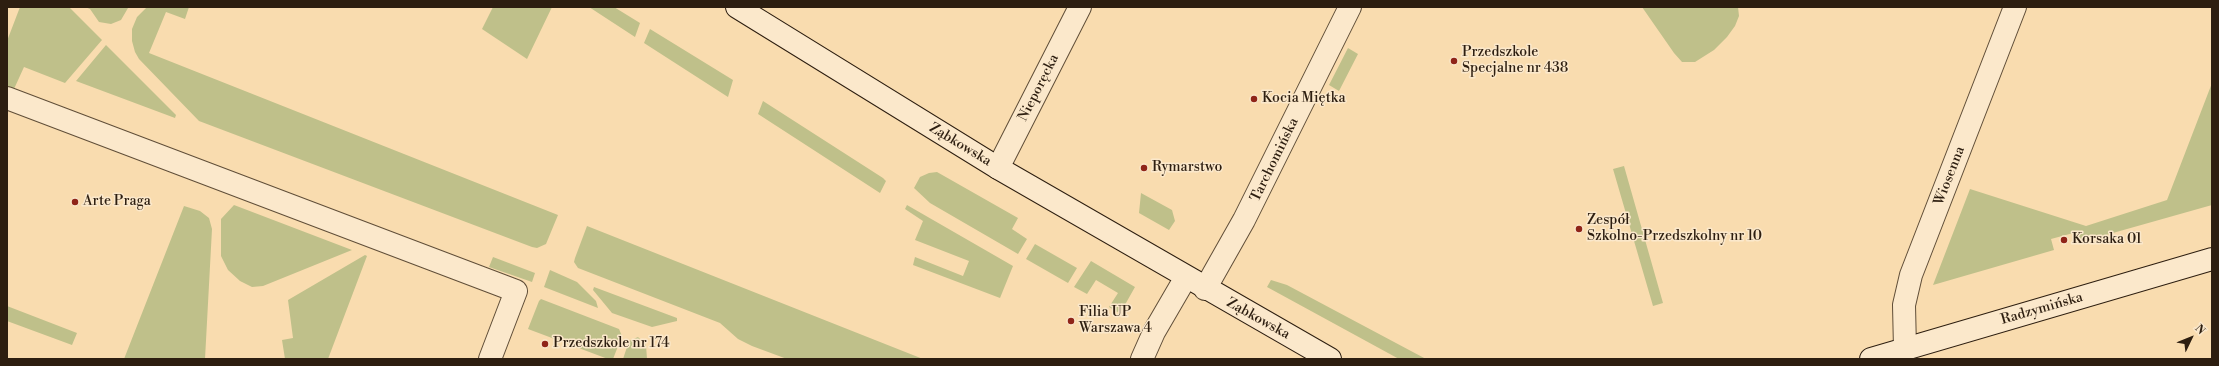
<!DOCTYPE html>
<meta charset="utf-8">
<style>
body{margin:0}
#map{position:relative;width:2219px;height:366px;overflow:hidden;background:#f9dcaf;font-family:"Libre Bodoni",serif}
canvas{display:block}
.frame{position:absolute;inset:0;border:8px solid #2d1e10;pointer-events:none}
.north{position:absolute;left:2171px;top:318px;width:40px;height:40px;-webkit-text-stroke:3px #fbe8cb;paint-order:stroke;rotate:47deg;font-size:11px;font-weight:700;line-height:16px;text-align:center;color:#2d1e10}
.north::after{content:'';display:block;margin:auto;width:14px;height:18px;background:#2d1e10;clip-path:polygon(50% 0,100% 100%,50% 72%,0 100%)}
</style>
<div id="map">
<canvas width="2219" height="366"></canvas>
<div class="frame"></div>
<div class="north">N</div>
</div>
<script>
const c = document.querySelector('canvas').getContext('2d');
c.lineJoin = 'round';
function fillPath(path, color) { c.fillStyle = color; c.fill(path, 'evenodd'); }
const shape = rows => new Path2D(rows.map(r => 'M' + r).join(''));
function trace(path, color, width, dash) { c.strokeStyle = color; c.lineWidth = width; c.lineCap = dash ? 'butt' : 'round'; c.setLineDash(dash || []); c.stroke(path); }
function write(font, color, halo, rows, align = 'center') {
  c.font = font + ' "Libre Bodoni",serif'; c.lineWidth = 3; c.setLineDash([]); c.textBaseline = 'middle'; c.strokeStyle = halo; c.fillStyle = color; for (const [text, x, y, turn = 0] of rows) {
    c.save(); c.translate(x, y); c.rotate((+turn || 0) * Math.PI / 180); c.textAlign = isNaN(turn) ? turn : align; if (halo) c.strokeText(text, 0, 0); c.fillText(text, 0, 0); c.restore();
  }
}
const green = shape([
 [20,7,69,7,102,40,65,83,24,67,14,89,7,86,7,41],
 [85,7,128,7,128,8,121,20,111,24,99,22,90,9],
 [147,7,189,7,185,19,166,12,149,53,558,215,546,244,537,248,532,247,199,121,139,59,135,52,132,41,132,29,137,17],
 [493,7,552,7,527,59,482,29],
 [589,7,614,7,640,23,635,37],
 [1642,7,1738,7,1739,16,1735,26,1727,37,1714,50,1695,62,1682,62,1674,53],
 [650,29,733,80,728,97,644,43],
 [106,45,176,115,175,118,76,81],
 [1348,48,1358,54,1339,91,1329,85],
 [2212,83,2212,205,2081,242,2077,232,2051,239,2054,250,1933,285,1970,189,2086,226,2167,200],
 [763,101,883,178,886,181,880,193,758,114],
 [1624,166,1663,303,1653,306,1613,169],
 [937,172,1018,218,1012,229,1027,239,1018,254,930,203,914,188,920,177,929,173],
 [1141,193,1172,210,1175,221,1169,230,1139,213],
 [234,205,352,250,263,286,252,287,240,281,228,270,221,256,221,219],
 [907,205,1013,266,1000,298,913,265,915,257,963,276,969,261,915,240,923,221,905,209],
 [184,206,200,211,209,218,212,229,205,359,124,359],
 [587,226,923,359,787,359,752,346,738,339,720,323,578,268,574,262,575,258],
 [1035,244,1077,268,1068,283,1026,259],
 [365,255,367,256,328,359,285,359,282,340,293,338,288,300],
 [493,257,535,273,532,282,489,267],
 [1091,261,1135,287,1122,310,1117,312,1109,307,1118,293,1096,280,1087,294,1074,287],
 [550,270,577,282,596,301,598,308,544,287],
 [1271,280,1287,285,1426,359,1399,359,1267,287],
 [594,287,677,318,677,321,652,327,612,313,593,290],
 [541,299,619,329,622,336,613,359,608,359,528,329,539,301],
 [7,306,77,333,72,345,7,321],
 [638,337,646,345,647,359,623,359,629,341]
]);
const street = shape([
 [7,98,516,291,490,359],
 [998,168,1080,7],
 [1205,289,1244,220,1350,7],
 [1905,349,1904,305,1911,275,2015,7],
 [1142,359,1154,332,1186,277]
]);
const secondary = shape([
 [737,7,998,168,1330,359],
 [1871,359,2212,259]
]);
const markers = [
 [1454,61,4,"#8f2418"],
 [1254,99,4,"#8f2418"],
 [1144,168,4,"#8f2418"],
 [75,202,4,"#8f2418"],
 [1579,229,4,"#8f2418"],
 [2064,240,4,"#8f2418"],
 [1071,321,4,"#8f2418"],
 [545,344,4,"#8f2418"]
];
const poiNames = [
 ["Przedszkole",1462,53],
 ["Specjalne nr 438",1462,69],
 ["Kocia Miętka",1262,99],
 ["Rymarstwo",1152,168],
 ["Arte Praga",83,202],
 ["Zespół",1587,221],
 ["Szkolno-Przedszkolny nr 10",1587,237],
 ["Korsaka 01",2072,240],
 ["Filia UP",1079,313],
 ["Warszawa 4",1079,329],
 ["Przedszkole nr 174",553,344]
];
const streetNames = [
 ["Nieporęcka",1039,88,-63],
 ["Ząbkowska",960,145,31],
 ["Tarchomińska",1275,160,-64],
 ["Wiosenna",1950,176,-69],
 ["Radzymińska",2042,309,-16],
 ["Ząbkowska",1258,319,29]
];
fillPath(green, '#bfc08a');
trace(street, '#604e38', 24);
trace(secondary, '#2d1e10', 24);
trace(street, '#fbe8cb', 22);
trace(secondary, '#fbe8cb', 22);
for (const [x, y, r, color] of markers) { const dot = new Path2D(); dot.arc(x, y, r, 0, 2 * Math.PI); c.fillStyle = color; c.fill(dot); trace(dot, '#fbe8cb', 1.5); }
write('14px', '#2d1e10', '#fbe8cb', poiNames, 'left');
write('14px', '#2d1e10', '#fbe8cb', streetNames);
</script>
